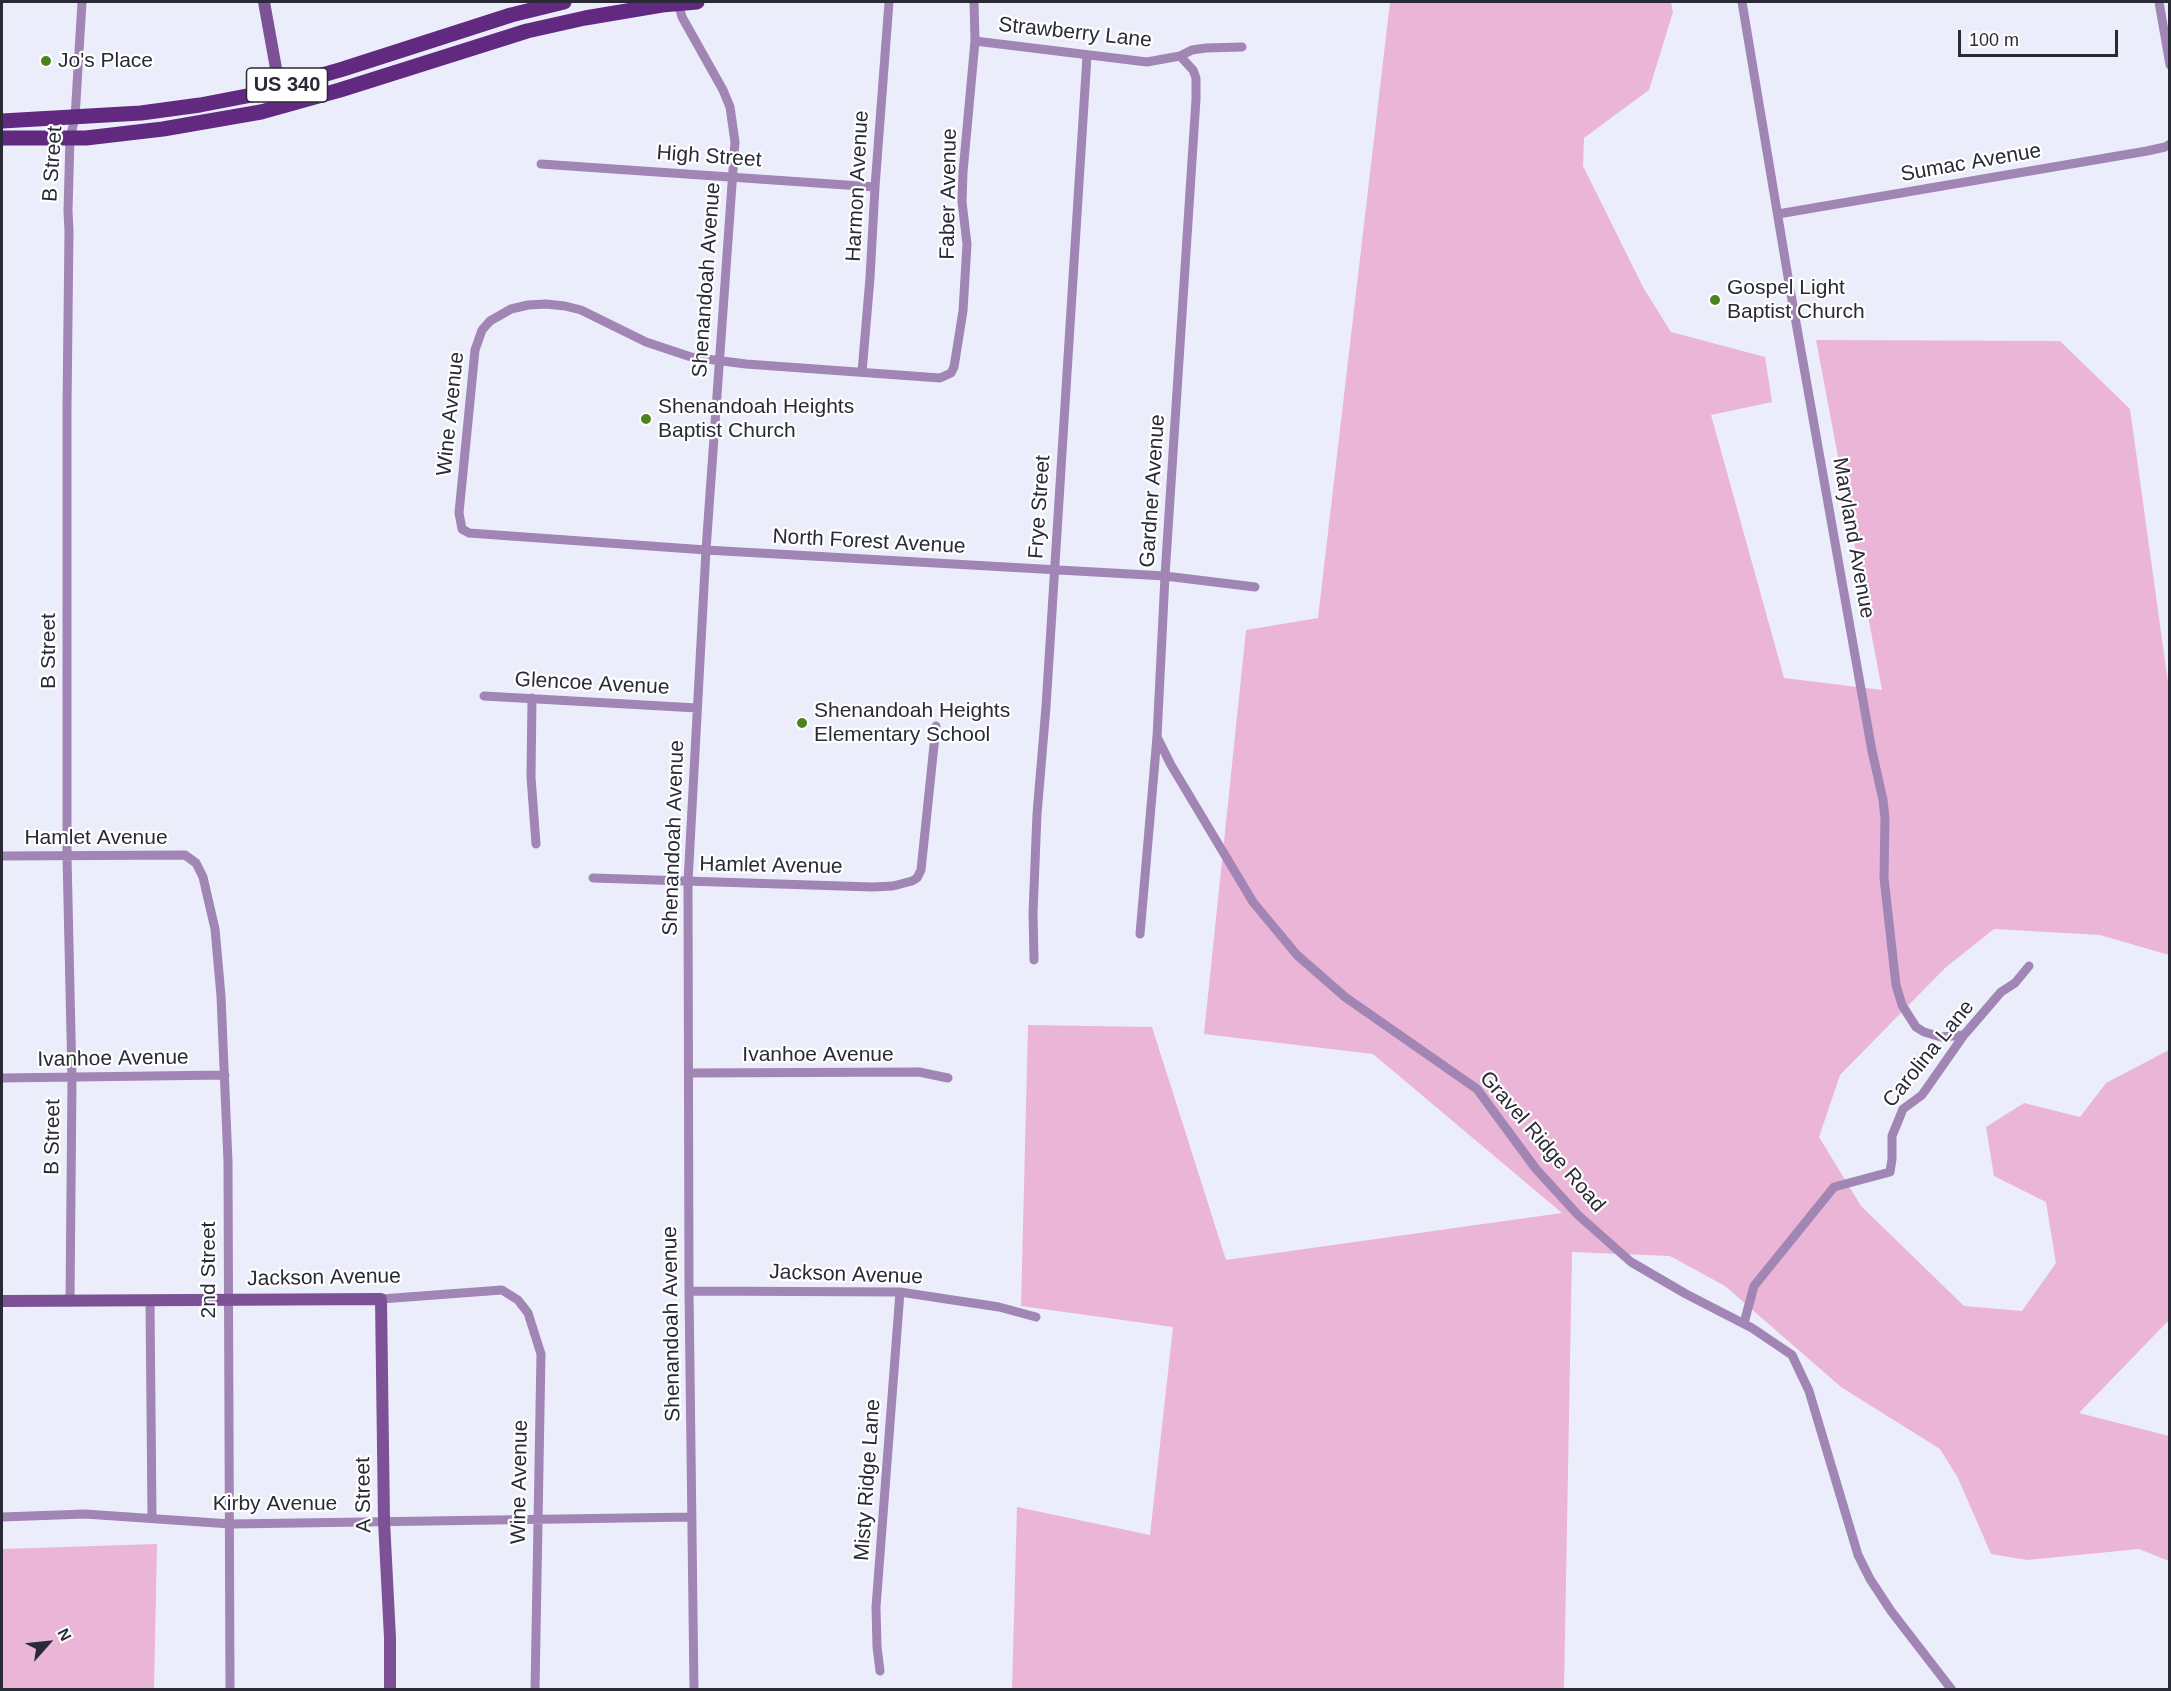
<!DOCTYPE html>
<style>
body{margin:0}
#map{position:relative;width:2171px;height:1691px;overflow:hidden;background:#ecedfa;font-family:Helvetica,sans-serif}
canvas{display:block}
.frame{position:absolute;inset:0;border:3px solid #292a36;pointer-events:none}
.north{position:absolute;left:18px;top:1613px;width:60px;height:60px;-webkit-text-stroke:4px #fff;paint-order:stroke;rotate:63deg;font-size:16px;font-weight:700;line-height:24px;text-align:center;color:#292a36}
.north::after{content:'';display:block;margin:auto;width:21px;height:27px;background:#292a36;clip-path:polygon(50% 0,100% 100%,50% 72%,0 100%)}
.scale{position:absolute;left:1958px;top:30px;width:160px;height:27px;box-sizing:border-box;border:3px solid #292a36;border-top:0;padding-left:8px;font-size:18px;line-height:21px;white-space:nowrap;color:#292a36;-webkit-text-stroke:4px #fff;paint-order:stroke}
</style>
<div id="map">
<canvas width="2171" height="1691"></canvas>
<div class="frame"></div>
<div class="north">N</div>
<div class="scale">100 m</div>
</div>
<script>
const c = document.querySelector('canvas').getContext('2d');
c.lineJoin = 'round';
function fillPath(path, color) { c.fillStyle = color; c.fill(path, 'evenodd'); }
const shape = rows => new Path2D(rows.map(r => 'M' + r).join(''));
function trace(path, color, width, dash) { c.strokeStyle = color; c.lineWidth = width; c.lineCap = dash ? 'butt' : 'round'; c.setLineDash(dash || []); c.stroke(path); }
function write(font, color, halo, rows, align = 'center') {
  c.font = font + ' Helvetica,sans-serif'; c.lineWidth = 4.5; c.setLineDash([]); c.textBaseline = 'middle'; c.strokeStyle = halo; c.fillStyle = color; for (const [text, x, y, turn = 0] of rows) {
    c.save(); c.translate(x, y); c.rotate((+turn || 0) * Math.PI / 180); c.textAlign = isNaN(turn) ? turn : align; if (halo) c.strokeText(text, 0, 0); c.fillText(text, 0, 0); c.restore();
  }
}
const green = shape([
 [1390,2,1671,2,1673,12,1649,90,1584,138,1583,166,1644,289,1671,332,1765,357,1772,402,1711,415,1784,678,1882,690,1816,340,2060,341,2130,409,2169,690,2169,955,2100,935,1994,929,1945,968,1840,1075,1819,1137,1861,1206,1964,1306,2022,1311,2056,1263,2046,1202,1994,1176,1986,1127,2024,1103,2080,1117,2106,1083,2169,1050,2169,1320,2079,1413,2169,1436,2169,1561,2139,1549,2027,1560,1991,1554,1958,1478,1940,1449,1841,1387,1725,1286,1670,1256,1572,1252,1564,1689,1012,1690,1017,1507,1150,1535,1173,1327,1021,1306,1028,1025,1152,1027,1226,1260,1562,1213,1373,1054,1204,1034,1246,630,1318,618],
 [157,1544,154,1689,2,1689,2,1549]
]);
const street = shape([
 [678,2,682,17,723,90,730,107,735,142,706,550,688,882,689,1291,694,1690],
 [974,2,975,41,963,172,962,202,967,244,963,311,954,367,951,373,940,378,746,364,691,357,646,342,581,310,565,306,546,304,528,305,511,309,490,321,482,330,475,350,459,513,462,529,469,533,706,550,1165,576,1255,587],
 [1742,2,1789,283,1872,751,1883,800,1885,818,1884,878,1896,985,1902,1005,1916,1027,1924,1032,1941,1037,1964,1035],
 [2159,2,2170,65],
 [975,41,1147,62,1180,56,1192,50,1206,48,1242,47],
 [541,164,875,187],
 [1778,214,2147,151,2165,147,2170,144],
 [862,372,870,278,875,187,889,2],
 [484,696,697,708],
 [532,698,531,777,536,844],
 [1157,737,1171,765,1253,902,1297,955,1345,997,1477,1089,1536,1169,1578,1215,1631,1262,1686,1294,1752,1328,1792,1355,1809,1391,1858,1555,1870,1579,1891,1611,1952,1690],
 [2,856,185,855,196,863,203,877,215,929,221,996,228,1162,230,1690],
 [593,878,872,887,893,886,912,881,917,878,921,870,936,726],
 [1140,934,1157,737,1165,576,1196,99,1196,78,1193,70,1180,56],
 [1034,960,1033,913,1037,814,1046,707,1087,56],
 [689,1073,919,1072,948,1078],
 [2,1078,225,1075],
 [689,1291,900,1292,999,1307,1036,1317],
 [381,1299,502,1290,518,1300,528,1313,541,1354,535,1690],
 [150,1301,152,1517],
 [70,1302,72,1079,67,856,67,406,69,231,68,211,70,138,75,118,82,2],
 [1744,1323,1754,1286,1834,1187,1890,1172,1892,1159,1892,1136,1903,1109,1922,1095,1964,1035,2001,992,2015,983,2029,966],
 [2,1517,85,1514,231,1524,692,1517],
 [880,1671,877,1647,876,1607,900,1292]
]);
const secondary = shape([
 [264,2,283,107],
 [2,1301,381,1299,384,1521,390,1638,390,1690]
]);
const primary = shape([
 [2,121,141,113,200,105,257,94,343,69,511,15,564,2],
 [2,138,86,138,163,129,261,112,340,90,527,31,585,18,662,5,697,2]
]);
const markers = [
 [46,61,6,"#4a841f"],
 [1715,300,6,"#4a841f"],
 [646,419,6,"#4a841f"],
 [802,723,6,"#4a841f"]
];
const shields = [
 [287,85,81]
];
const shieldNames = [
 ["US 340",287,85]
];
const streetNames = [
 ["Strawberry Lane",1075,33,6],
 ["High Street",709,157,4],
 ["Sumac Avenue",1971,163,-10],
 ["B Street",53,164,-86],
 ["Harmon Avenue",858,186,-87],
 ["Faber Avenue",949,194,-89],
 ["Shenandoah Avenue",707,280,-86],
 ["Wine Avenue",451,414,-84],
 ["Gardner Avenue",1153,491,-86],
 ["Frye Street",1040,507,-86],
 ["Maryland Avenue",1853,538,80],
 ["North Forest Avenue",869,542,3],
 ["B Street",49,651,-90],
 ["Glencoe Avenue",592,684,3],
 ["Hamlet Avenue",96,838],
 ["Shenandoah Avenue",674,838,-88],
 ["Hamlet Avenue",771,866,1],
 ["Carolina Lane",1929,1054,-51],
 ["Ivanhoe Avenue",818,1055],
 ["Ivanhoe Avenue",113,1059,-1],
 ["B Street",53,1137,-89],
 ["Gravel Ridge Road",1542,1142,49],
 ["2nd Street",209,1270,-90],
 ["Jackson Avenue",846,1275,2],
 ["Jackson Avenue",324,1278,-1],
 ["Shenandoah Avenue",672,1324,-91],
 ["Misty Ridge Lane",868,1480,-86],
 ["Wine Avenue",520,1482,-89],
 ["A Street",364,1495,-91],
 ["Kirby Avenue",275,1504]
];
const poiNames = [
 ["Jo's Place",58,61],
 ["Gospel Light",1727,288],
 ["Baptist Church",1727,312],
 ["Shenandoah Heights",658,407],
 ["Baptist Church",658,431],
 ["Shenandoah Heights",814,711],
 ["Elementary School",814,735]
];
fillPath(green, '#eab5d6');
trace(street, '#a185b4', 9);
trace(secondary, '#7c5196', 12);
trace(primary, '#61297f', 15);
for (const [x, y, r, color] of markers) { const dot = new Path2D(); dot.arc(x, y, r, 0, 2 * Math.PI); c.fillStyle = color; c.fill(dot); trace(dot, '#fff', 2); }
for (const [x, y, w] of shields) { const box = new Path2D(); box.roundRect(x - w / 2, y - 17, w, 34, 4.5); c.fillStyle = '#fff'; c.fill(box); trace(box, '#292a36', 1.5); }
write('bold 20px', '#292a36', null, shieldNames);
write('21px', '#292a36', '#fff', streetNames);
write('21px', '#292a36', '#fff', poiNames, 'left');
</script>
